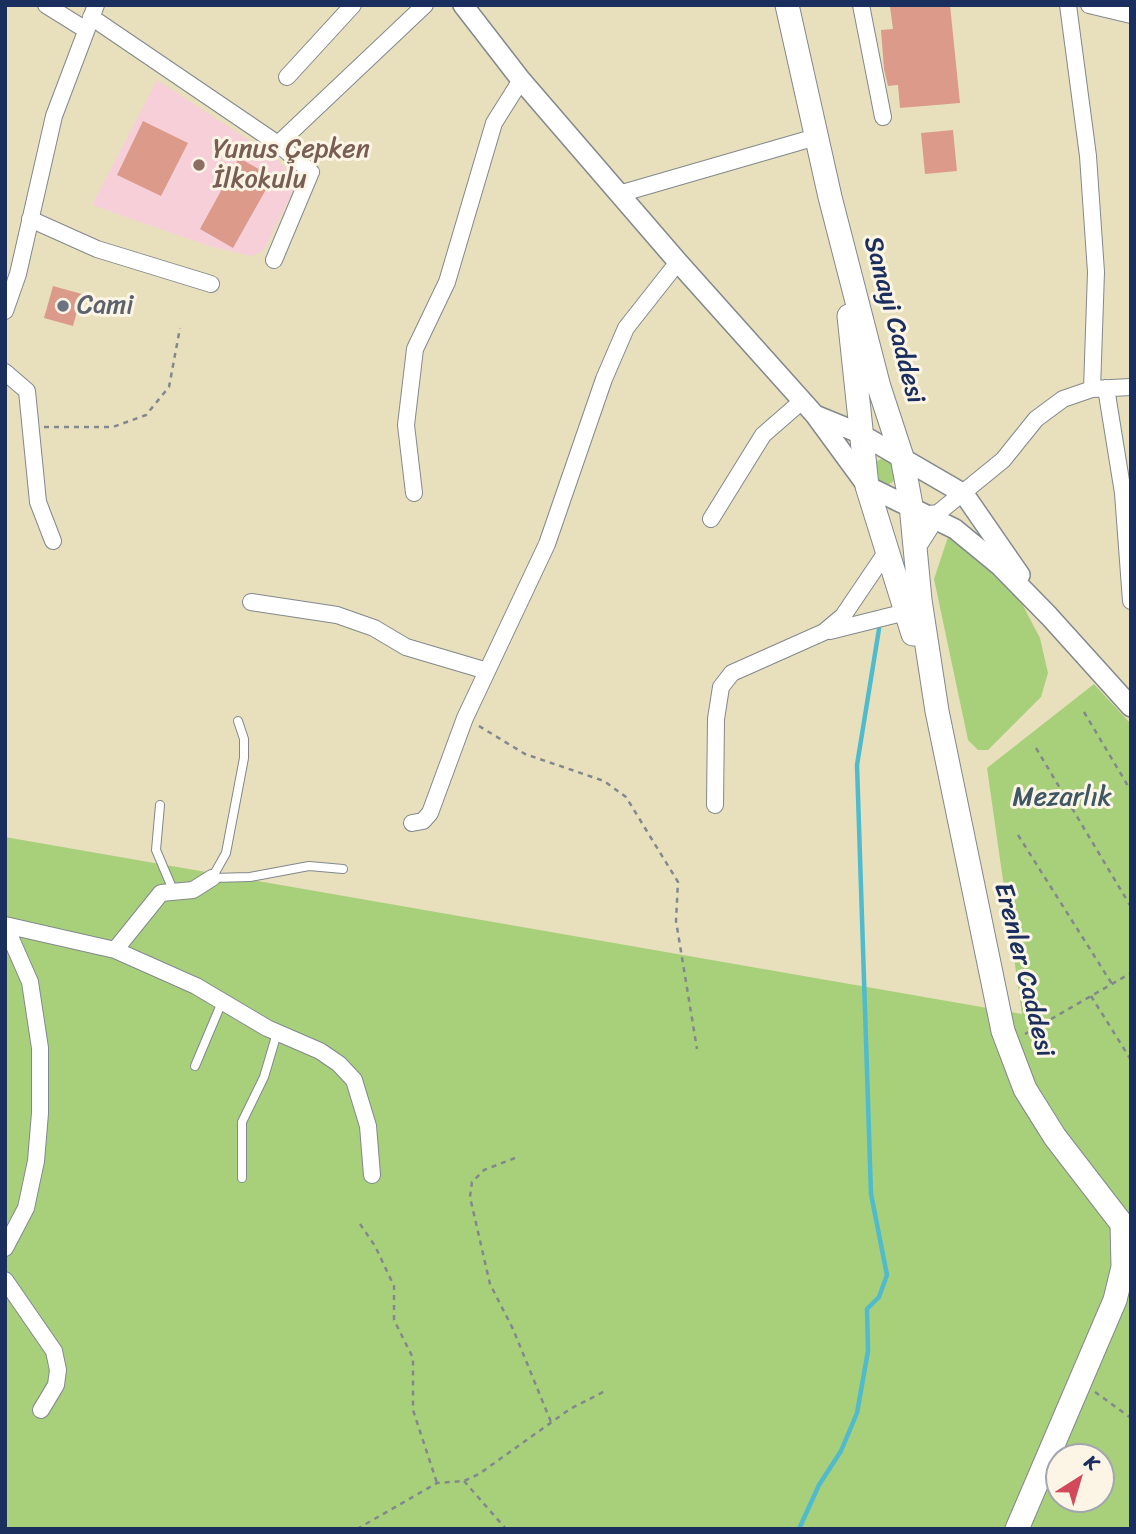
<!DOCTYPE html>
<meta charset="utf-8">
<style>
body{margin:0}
#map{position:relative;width:1136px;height:1534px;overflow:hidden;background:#e8e0bc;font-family:Sriracha,sans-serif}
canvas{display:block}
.frame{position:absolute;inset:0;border:7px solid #1b2f5e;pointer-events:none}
.north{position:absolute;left:1045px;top:1443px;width:70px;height:70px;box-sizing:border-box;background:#fcf5e5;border:2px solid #a2a6af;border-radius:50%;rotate:37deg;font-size:19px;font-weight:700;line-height:28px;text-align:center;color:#1b2f5e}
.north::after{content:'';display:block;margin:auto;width:24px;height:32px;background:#d1495b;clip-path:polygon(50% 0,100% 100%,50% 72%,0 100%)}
</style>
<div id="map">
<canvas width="1136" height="1534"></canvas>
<div class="frame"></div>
<div class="north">K</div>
</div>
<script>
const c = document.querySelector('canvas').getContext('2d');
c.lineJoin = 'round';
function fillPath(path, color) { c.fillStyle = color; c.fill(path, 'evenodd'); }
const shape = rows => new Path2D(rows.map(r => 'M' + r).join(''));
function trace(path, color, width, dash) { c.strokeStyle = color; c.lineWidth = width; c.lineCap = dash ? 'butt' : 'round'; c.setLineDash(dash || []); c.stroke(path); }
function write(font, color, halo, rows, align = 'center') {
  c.font = font + ' Sriracha,sans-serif'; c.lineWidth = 6; c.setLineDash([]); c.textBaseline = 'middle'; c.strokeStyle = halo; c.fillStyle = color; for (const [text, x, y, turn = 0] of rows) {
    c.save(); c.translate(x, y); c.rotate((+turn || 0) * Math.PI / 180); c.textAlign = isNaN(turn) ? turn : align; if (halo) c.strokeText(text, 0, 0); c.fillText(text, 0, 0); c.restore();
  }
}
const built = shape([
 [157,80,275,157,291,174,296,186,263,251,252,256,209,246,92,205]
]);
const green = shape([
 '871 472a13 13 0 1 1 26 0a13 13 0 1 1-26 0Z',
 [949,534,969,548,1017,594,1040,638,1048,673,1041,697,988,750,978,750,968,740,934,579],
 [1094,684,1131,724,1131,1529,5,1529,5,837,1022,1014,987,768],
 [1059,1457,1101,1457,1101,1499,1059,1499]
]);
const stream = shape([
 [799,1529,819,1485,841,1451,857,1413,868,1351,867,1309,879,1297,887,1275,871,1194,857,765,879,629]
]);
const building = shape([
 [950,5,960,103,900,108,898,85,888,86,884,69,881,30,893,29,890,7],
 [143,121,188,143,161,196,117,175],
 [953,130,957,171,925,174,921,133],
 [239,158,273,177,233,248,200,229],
 [53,286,82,294,73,326,44,318]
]);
const path = shape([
 [44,427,113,427,146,415,169,387,180,328],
 [1084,712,1131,791],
 [479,726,525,754,604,781,626,797,678,882,676,921,697,1049],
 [1036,748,1131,907],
 [1018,835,1112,984],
 [1091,996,1131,1060],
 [1025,1034,1131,973],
 [515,1158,484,1170,472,1182,470,1197,490,1284,513,1329,551,1422],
 [360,1224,375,1246,394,1286,394,1320,413,1358,413,1410,437,1483],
 [1095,1392,1131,1418],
 [464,1481,506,1529],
 [357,1529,437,1483,464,1481,479,1474,570,1409,607,1390]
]);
const service = shape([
 [160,805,156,850,173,890],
 [212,878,226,853,244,758,244,739,238,721],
 [212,878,250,877,309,866,343,869],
 [195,1066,222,1002],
 [242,1178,242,1122,264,1077,277,1033]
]);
const minor = shape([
 [46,5,86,30],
 [861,5,883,117],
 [1068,5,1088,156,1096,272,1092,389],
 [1089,5,1131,15],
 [91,17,278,144],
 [287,77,353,5],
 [619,194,816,137],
 [30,219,97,249,211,284],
 [274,260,311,172,278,144,425,5],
 [5,311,18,274,54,116,96,5],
 [5,372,27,391,38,502,53,541],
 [1106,388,1123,493,1131,601],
 [414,493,406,425,415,349,447,282,494,123,521,80],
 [933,517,1003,460,1036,419,1063,399,1092,389,1131,387],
 [711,519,763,435,802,401],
 [251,602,337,615,374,628,406,647,487,671],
 [830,631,906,612],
 [715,805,716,719,721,687,732,673,824,632,843,616,887,551],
 [412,823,423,821,430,813,465,718,547,544,604,379,626,328,678,262],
 [5,925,115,950,196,986,267,1028,320,1051,339,1064,354,1080,368,1126,372,1175],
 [115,950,161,893,193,890,212,878],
 [5,1248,26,1208,36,1161,40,1113,40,1048,30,982,5,925],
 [5,1280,54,1351,58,1370,56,1385,41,1410]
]);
const tertiary = shape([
 [463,5,521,80,678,262,815,415,867,486,955,529,1000,566,1049,616,1131,707],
 [815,415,859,433,964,494,1020,575]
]);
const secondary = shape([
 [787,5,830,197,879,387,902,457,911,505,920,600,937,711,1003,1031,1025,1089,1055,1137,1122,1224,1123,1267,1115,1300,1017,1529],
 [849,316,867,486,913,634],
 [915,545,933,517]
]);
const markers = [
 [199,165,7,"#8d6e63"],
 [63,306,7,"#6b7280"]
];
const educationNames = [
 ["Yunus Çepken",213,150],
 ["İlkokulu",213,180]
];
const worshipNames = [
 ["Cami",77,306]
];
const streetNames = [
 ["Sanayi Caddesi",893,320,75],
 ["Erenler Caddesi",1023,970,76]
];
const parkNames = [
 ["Mezarlık",1062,798]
];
fillPath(built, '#f6cfd9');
fillPath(green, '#a8d07b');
trace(stream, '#50bbcc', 4.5);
fillPath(building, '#dc9b8a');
trace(service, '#82888d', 10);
trace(minor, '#82888d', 18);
trace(tertiary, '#82888d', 22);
trace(secondary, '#82888d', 25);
trace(path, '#82888d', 2.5, [5, 5]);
trace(service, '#fff', 8);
trace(minor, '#fff', 16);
trace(tertiary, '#fff', 19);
trace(secondary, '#fff', 23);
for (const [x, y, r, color] of markers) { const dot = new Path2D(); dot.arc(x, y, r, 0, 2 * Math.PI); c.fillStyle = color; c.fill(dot); trace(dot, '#fcf5e5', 2.5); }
write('26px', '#785e54', '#fcf5e5', educationNames, 'left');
write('26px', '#5b616d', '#fcf5e5', worshipNames, 'left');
write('26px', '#1b2f5e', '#fcf5e5', streetNames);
write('26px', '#3e5765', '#fcf5e5', parkNames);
</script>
